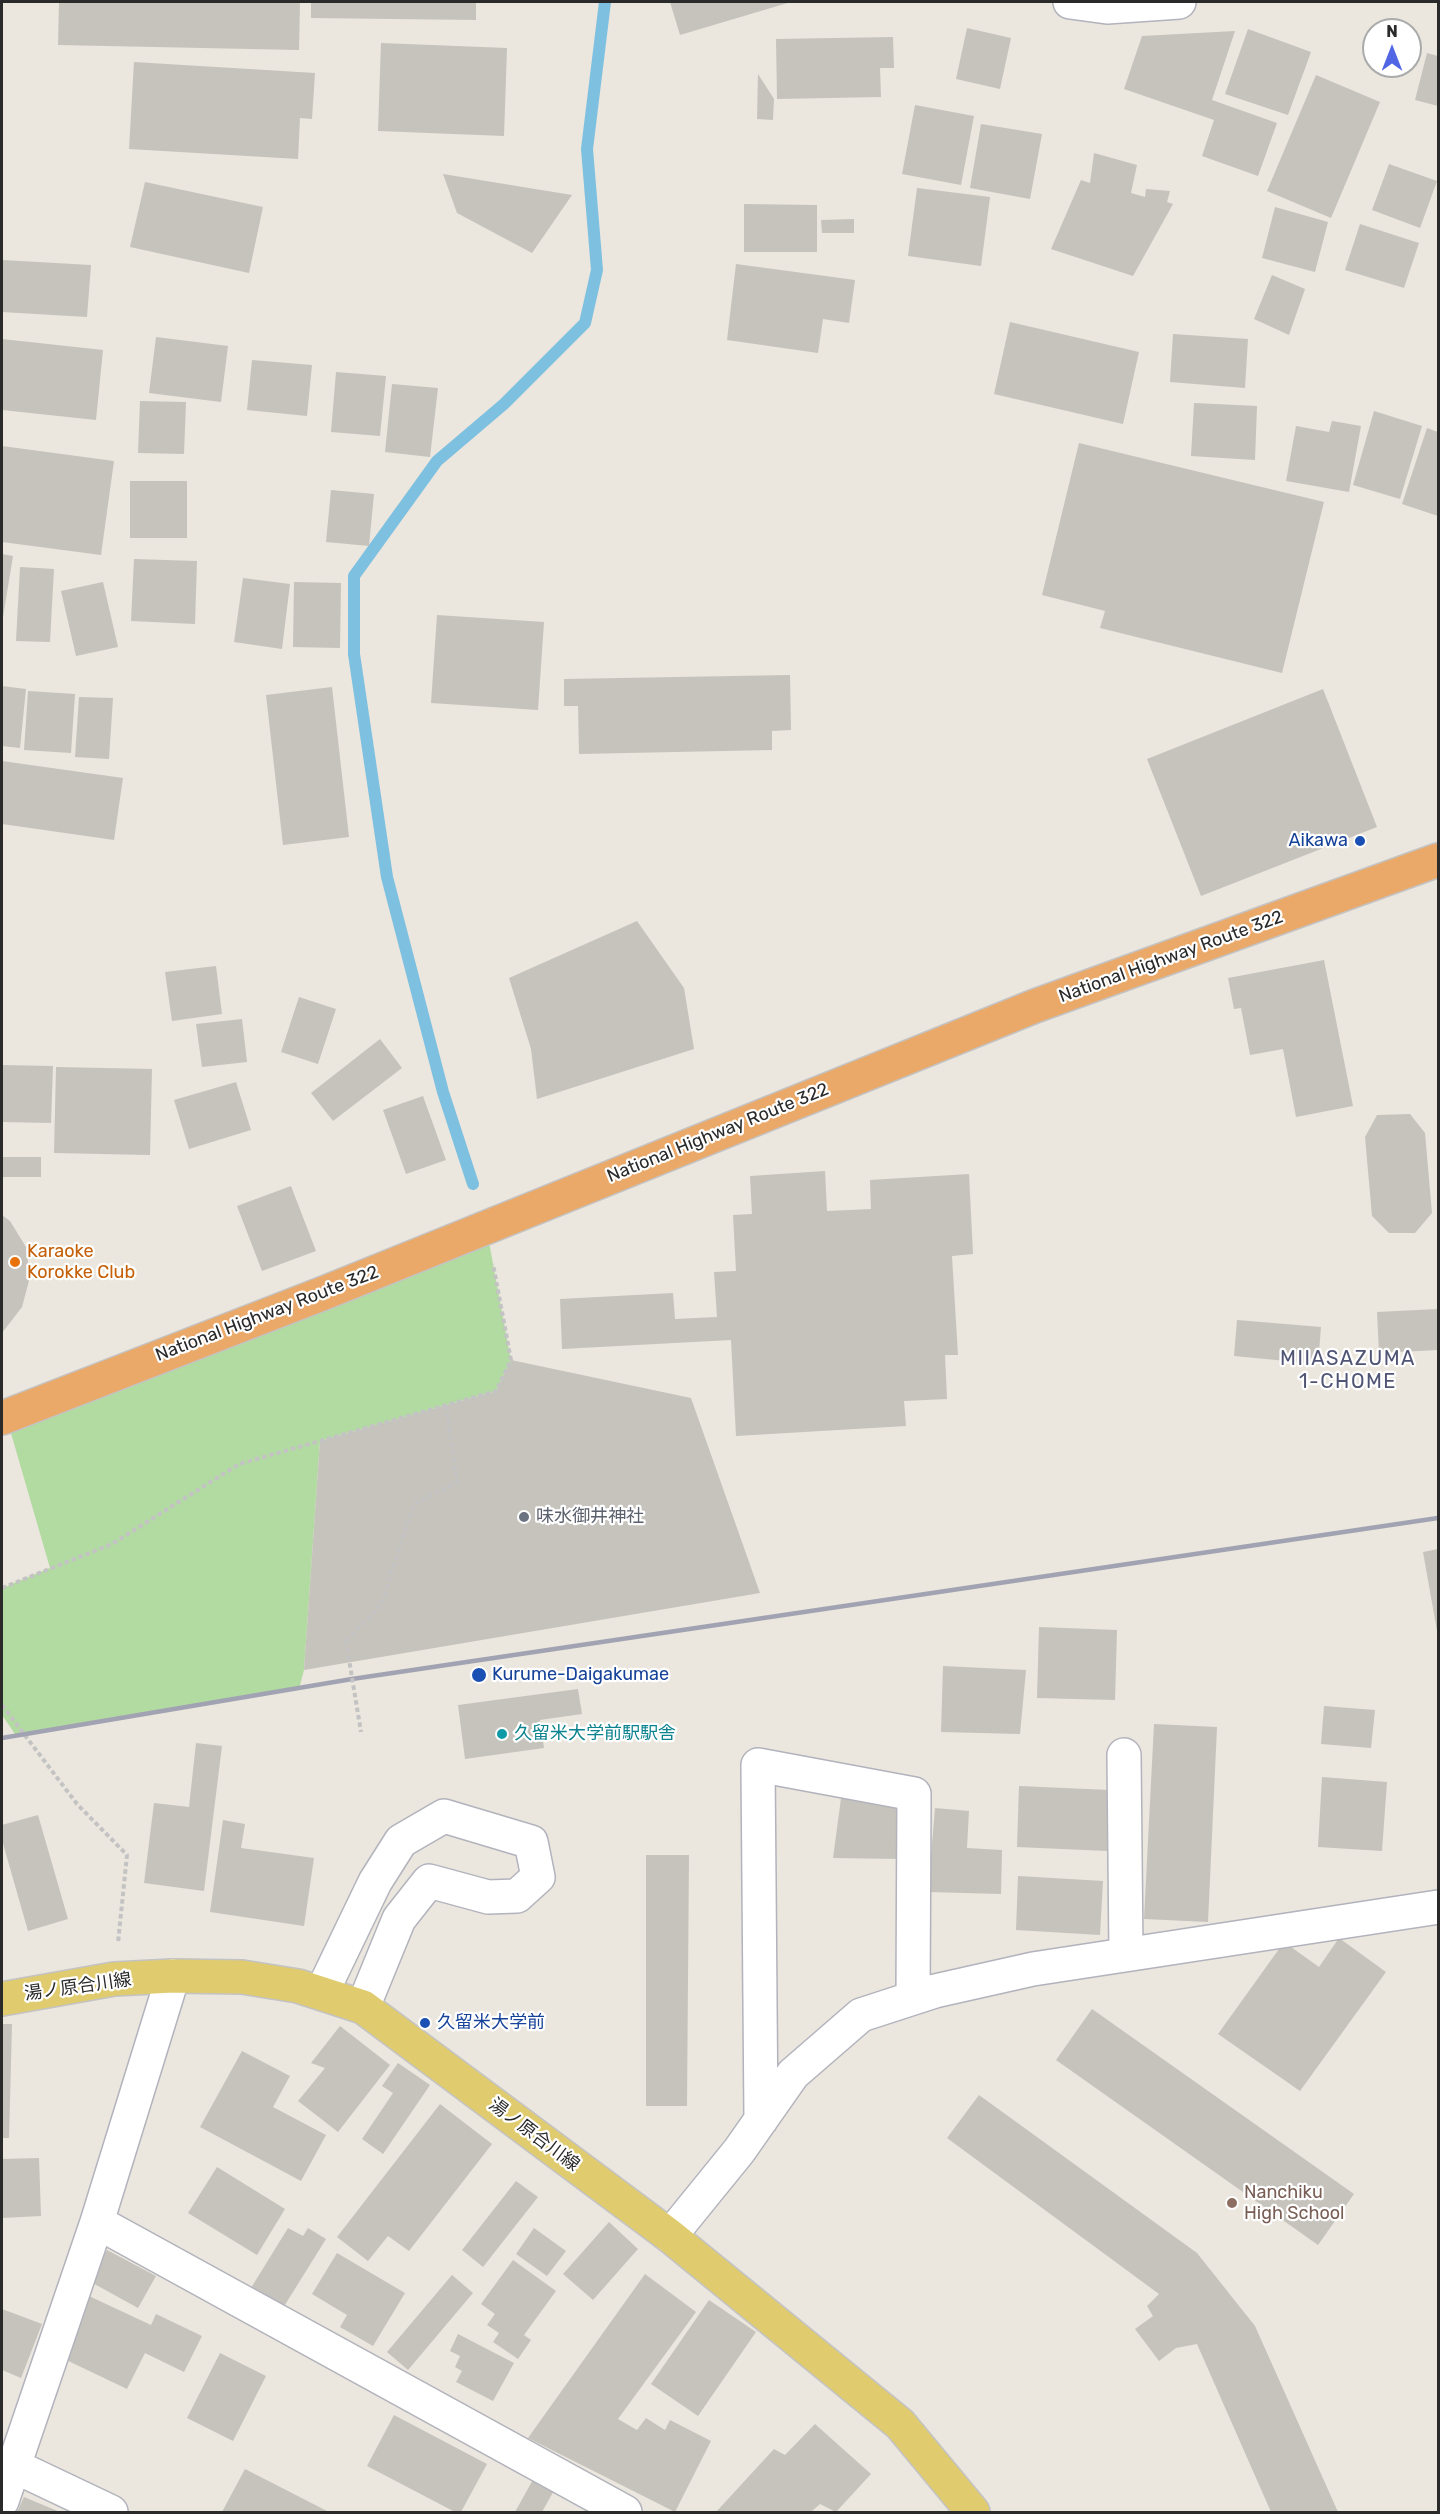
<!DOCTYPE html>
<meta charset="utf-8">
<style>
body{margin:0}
#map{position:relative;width:1440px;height:2514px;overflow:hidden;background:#ebe6de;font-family:Rubik,sans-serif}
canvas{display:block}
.frame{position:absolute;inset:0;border:3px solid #2a2a2a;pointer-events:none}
.north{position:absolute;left:1362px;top:18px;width:60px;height:60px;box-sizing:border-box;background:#fff;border:2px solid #aaa;border-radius:50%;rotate:0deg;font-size:16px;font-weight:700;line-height:24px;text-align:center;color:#2a2a2a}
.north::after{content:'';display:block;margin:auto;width:21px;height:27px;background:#5265e4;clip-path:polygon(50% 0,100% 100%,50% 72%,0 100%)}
</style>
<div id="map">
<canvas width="1440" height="2514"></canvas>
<div class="frame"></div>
<div class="north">N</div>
</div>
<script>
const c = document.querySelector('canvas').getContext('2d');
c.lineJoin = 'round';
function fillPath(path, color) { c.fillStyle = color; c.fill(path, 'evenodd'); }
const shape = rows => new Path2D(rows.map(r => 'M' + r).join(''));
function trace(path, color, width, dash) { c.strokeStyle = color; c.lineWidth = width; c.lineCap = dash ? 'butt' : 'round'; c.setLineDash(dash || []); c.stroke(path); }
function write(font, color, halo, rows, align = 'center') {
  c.font = font + ' Rubik,"Noto Sans JP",sans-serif'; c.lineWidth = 4.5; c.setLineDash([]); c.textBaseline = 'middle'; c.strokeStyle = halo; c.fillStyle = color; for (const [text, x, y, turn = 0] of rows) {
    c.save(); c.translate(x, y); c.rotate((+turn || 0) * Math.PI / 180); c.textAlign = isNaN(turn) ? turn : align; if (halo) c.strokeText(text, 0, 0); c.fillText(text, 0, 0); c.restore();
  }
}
const green = shape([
 [486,1226,511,1360,496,1391,320,1441,304,1670,299,1689,15,1734,2,1715,2,1588,50,1568,6,1416]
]);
const stream = shape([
 [473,1184,443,1092,387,877,354,654,354,576,437,461,504,404,585,323,597,270,587,149,605,2]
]);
const building = shape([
 [59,2,300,2,299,50,58,45],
 [311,2,476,2,476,20,311,18],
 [670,2,791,2,680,35],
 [967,28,1011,38,1000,89,956,79],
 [1248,29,1311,52,1288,115,1225,94],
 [1235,31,1212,100,1277,123,1258,176,1202,156,1214,120,1124,89,1142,36],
 [893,37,894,68,880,68,881,97,777,99,776,39],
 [381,43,507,48,504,136,378,131],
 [1427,53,1438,56,1438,106,1415,100],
 [134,62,315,73,312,119,300,118,298,159,129,149],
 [758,74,774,99,773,120,757,119],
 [1316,75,1380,102,1331,218,1267,191],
 [915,105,974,116,961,185,902,174],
 [981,124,1042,134,1030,199,970,188],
 [1094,153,1137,165,1131,193,1145,197,1146,189,1170,191,1167,202,1173,204,1133,276,1051,249,1081,180,1090,183],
 [1389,164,1437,181,1420,228,1372,210],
 [443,174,572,195,532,253,457,213],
 [145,182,263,207,249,273,130,247],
 [917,188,990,197,981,266,908,256],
 [744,204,817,205,817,252,744,252],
 [1275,207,1328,222,1315,272,1262,258],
 [854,219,854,233,822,233,821,220],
 [1360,224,1419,243,1404,288,1345,270],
 [2,260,91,265,87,317,2,312],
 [736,264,855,280,849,323,823,319,818,353,727,340],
 [1272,275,1305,289,1289,335,1254,319],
 [1010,322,1139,352,1123,424,994,394],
 [1173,334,1248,339,1245,388,1170,382],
 [156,337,228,346,221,402,149,393],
 [2,339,103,350,96,420,2,410],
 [252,360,312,365,307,416,247,410],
 [336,372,386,376,380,436,331,432],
 [392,384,438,388,430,457,385,452],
 [140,401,186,402,184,454,138,453],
 [1194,403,1257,406,1255,460,1191,456],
 [1374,411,1422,426,1400,499,1353,485],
 [1332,421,1361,426,1349,492,1286,481,1296,426,1329,432],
 [1427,428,1438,432,1438,516,1402,504],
 [1079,443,1324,502,1282,673,1100,628,1105,611,1042,595],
 [2,446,114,461,101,555,2,542],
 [130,481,187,481,187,538,130,538],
 [331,490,374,494,369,546,326,542],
 [2,554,13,556,3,617,2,617],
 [134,559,197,561,195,624,131,621],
 [20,567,54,569,50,642,16,641],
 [243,578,290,584,282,649,234,642],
 [103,582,118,647,76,656,61,591],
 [294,582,341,583,340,648,293,647],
 [437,615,544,622,538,710,431,703],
 [790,675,791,730,772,731,772,750,579,754,578,706,564,706,564,679],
 [2,686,26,689,20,748,2,746],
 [332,687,349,837,283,845,266,695],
 [1323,689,1377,827,1201,896,1147,759],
 [28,691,75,694,71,753,24,750],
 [79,697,113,698,109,759,75,757],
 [2,761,123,778,114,840,2,824],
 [637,921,684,988,694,1049,537,1099,531,1049,509,978],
 [1324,960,1353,1106,1296,1117,1283,1049,1250,1055,1241,1008,1234,1009,1228,978],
 [216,966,222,1014,172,1021,165,972],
 [299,997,336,1009,318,1064,281,1052],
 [242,1019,247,1062,202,1067,196,1024],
 [380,1039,402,1068,333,1121,311,1093],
 [2,1065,53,1066,51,1123,2,1122],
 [56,1067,152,1069,150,1155,54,1153],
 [236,1082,251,1130,189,1149,174,1100],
 [423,1096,446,1160,406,1174,383,1110],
 [1410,1114,1425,1133,1432,1213,1415,1233,1389,1233,1372,1216,1365,1137,1377,1115],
 [2,1157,41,1157,41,1177,2,1177],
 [825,1171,827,1211,871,1209,870,1180,969,1174,973,1254,952,1256,958,1355,945,1355,947,1399,904,1401,906,1426,736,1436,731,1340,562,1349,560,1299,673,1293,675,1319,717,1317,714,1272,736,1271,733,1215,752,1214,750,1176],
 [291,1186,316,1251,262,1271,237,1206],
 [2,1215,10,1221,26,1247,30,1277,22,1307,2,1333],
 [1438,1309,1438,1350,1379,1353,1377,1312],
 [1237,1320,1321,1327,1318,1364,1234,1356],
 [511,1360,691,1398,760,1593,304,1670,320,1441,496,1391],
 [1438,1549,1438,1631,1437,1631,1423,1552],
 [1039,1627,1117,1630,1115,1700,1037,1698],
 [943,1666,1026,1670,1020,1734,941,1732],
 [578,1689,582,1714,540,1720,544,1748,465,1759,458,1705],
 [1324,1706,1375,1710,1371,1748,1321,1744],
 [1154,1724,1217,1727,1208,1922,1144,1919],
 [196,1743,222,1746,204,1891,144,1883,154,1803,189,1807],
 [1322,1777,1387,1782,1382,1851,1318,1847],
 [1019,1786,1110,1790,1107,1851,1017,1847],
 [842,1791,902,1801,902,1859,833,1858],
 [935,1808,969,1811,967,1848,1002,1850,1001,1894,928,1892],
 [38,1815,68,1919,28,1931,2,1840,2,1825],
 [223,1820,245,1824,241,1848,314,1858,304,1926,210,1912],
 [646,1855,689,1855,687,2106,646,2106],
 [1018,1876,1103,1881,1100,1935,1016,1930],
 [1339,1938,1386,1972,1300,2091,1218,2034,1284,1942,1319,1967],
 [1092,2009,1354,2194,1318,2245,1056,2060],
 [2,2024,12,2024,9,2138,2,2138],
 [340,2026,390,2065,338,2132,298,2101,325,2068,311,2063],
 [242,2051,290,2076,273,2107,326,2135,301,2181,200,2127],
 [398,2063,430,2085,383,2154,362,2139,393,2093,382,2086],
 [979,2095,1197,2253,1255,2326,1338,2512,1271,2512,1197,2344,1176,2348,1159,2361,1135,2329,1153,2316,1147,2306,1159,2294,947,2138],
 [440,2104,492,2144,409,2251,388,2236,368,2261,337,2237],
 [39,2158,41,2216,2,2218,2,2159],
 [217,2167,285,2209,257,2255,188,2213],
 [516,2181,538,2197,483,2267,462,2250],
 [609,2222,638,2249,593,2300,563,2274],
 [288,2228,303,2236,308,2228,326,2239,283,2308,251,2288],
 [534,2228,566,2251,547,2276,516,2254],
 [107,2250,156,2276,138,2308,89,2281],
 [337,2253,405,2293,373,2346,340,2327,347,2315,312,2294],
 [513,2260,556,2291,524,2335,531,2340,518,2359,493,2342,499,2333,487,2325,495,2314,481,2304],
 [645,2274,696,2312,618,2419,637,2430,646,2418,665,2430,670,2420,711,2441,675,2512,528,2438],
 [452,2275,473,2293,408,2370,387,2352],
 [89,2296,151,2325,156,2314,202,2336,184,2372,145,2353,127,2389,60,2357],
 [709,2300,756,2332,698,2416,651,2384],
 [2,2309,42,2324,21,2378,2,2370],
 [458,2334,514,2363,493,2401,456,2382,462,2371,455,2367,460,2356,450,2351],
 [220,2353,266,2376,233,2441,187,2418],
 [394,2415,487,2464,461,2512,455,2512,367,2466],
 [815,2424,871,2474,836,2512,820,2504,811,2512,716,2512,774,2449,785,2455],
 [245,2469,329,2512,222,2512],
 [535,2476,556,2487,542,2512,515,2512],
 [24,2497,60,2512,17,2512]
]);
const path = shape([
 [2,1588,112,1544,239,1464,496,1391,511,1360,493,1264],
 [346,1641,381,1605,414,1504,457,1482,446,1405],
 [2,1705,77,1804,127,1855,118,1943]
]);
const minor = shape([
 [1070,2,1107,7,1179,2],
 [1124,1755,1126,1954],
 [322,1992,375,1882,401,1841,444,1816,531,1842,538,1877,517,1896,488,1897,429,1881,399,1919,363,2007],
 [761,2120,758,1765,914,1794,913,1998],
 [97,2222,625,2512],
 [670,2236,739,2151,793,2074,861,2015,935,1991,1033,1969,1438,1907],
 [12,2465,111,2512],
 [2,2501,97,2222,173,1976]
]);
const major = shape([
 [2,1999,114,1979,173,1976,242,1977,298,1986,363,2007,670,2236,900,2424,973,2512]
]);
const highway = shape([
 [2,1418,324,1293,1035,1006,1438,860]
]);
const rail = shape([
 [2,1738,352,1679,1438,1518]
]);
const pathBridge = shape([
 [346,1641,361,1732]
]);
const markers = [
 [1360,841,6,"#1a4fb4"],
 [15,1262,6,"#e8710a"],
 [524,1517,6,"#6b7280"],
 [479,1675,8,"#1a4fb4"],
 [502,1734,6,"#0f9aa8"],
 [425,2023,6,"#1a4fb4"],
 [1232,2203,6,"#8d6e63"]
];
const transitNames = [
 ["Aikawa",1348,841,"right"],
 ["Kurume-Daigakumae",492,1675],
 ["久留米大学前",437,2023]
];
const streetNames = [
 ["National Highway Route 322",1171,957,-20],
 ["National Highway Route 322",718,1133,-22],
 ["National Highway Route 322",267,1314,-21],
 ["湯ノ原合川線",78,1987,-8],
 ["湯ノ原合川線",534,2135,37]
];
const foodNames = [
 ["Karaoke",27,1252],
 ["Korokke Club",27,1273]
];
const worshipNames = [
 ["味水御井神社",536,1517]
];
const cultureNames = [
 ["久留米大学前駅駅舎",514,1734]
];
const educationNames = [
 ["Nanchiku",1244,2193],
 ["High School",1244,2214]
];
const neighbourhoodNames = [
 ["MIIASAZUMA",1348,1359],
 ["1-CHOME",1348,1382]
];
fillPath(green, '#b2dba1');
trace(stream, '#7ec0e0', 12);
fillPath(building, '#c6c3bd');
trace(minor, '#b2b3bc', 36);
trace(major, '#c3c3c3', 36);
trace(highway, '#c3c3c3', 36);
trace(path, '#c3c3c3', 4, [4.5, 3]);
trace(minor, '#fff', 33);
trace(major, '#e0cc6e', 33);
trace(highway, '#eba969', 33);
trace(rail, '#a2a3b2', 4.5);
trace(pathBridge, '#c3c3c3', 4, [4.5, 3]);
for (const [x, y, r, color] of markers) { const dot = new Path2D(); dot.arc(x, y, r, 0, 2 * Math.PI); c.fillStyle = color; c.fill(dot); trace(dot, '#fff', 2); }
write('18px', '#164399', '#fff', transitNames, 'left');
write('18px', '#2a2a2a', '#fff', streetNames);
write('18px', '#c56008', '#fff', foodNames, 'left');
write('18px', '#5b616d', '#fff', worshipNames, 'left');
write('18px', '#0d838f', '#fff', cultureNames, 'left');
write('18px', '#785e54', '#fff', educationNames, 'left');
c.letterSpacing = '1.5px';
write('20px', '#505576', '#fff', neighbourhoodNames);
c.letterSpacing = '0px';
</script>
